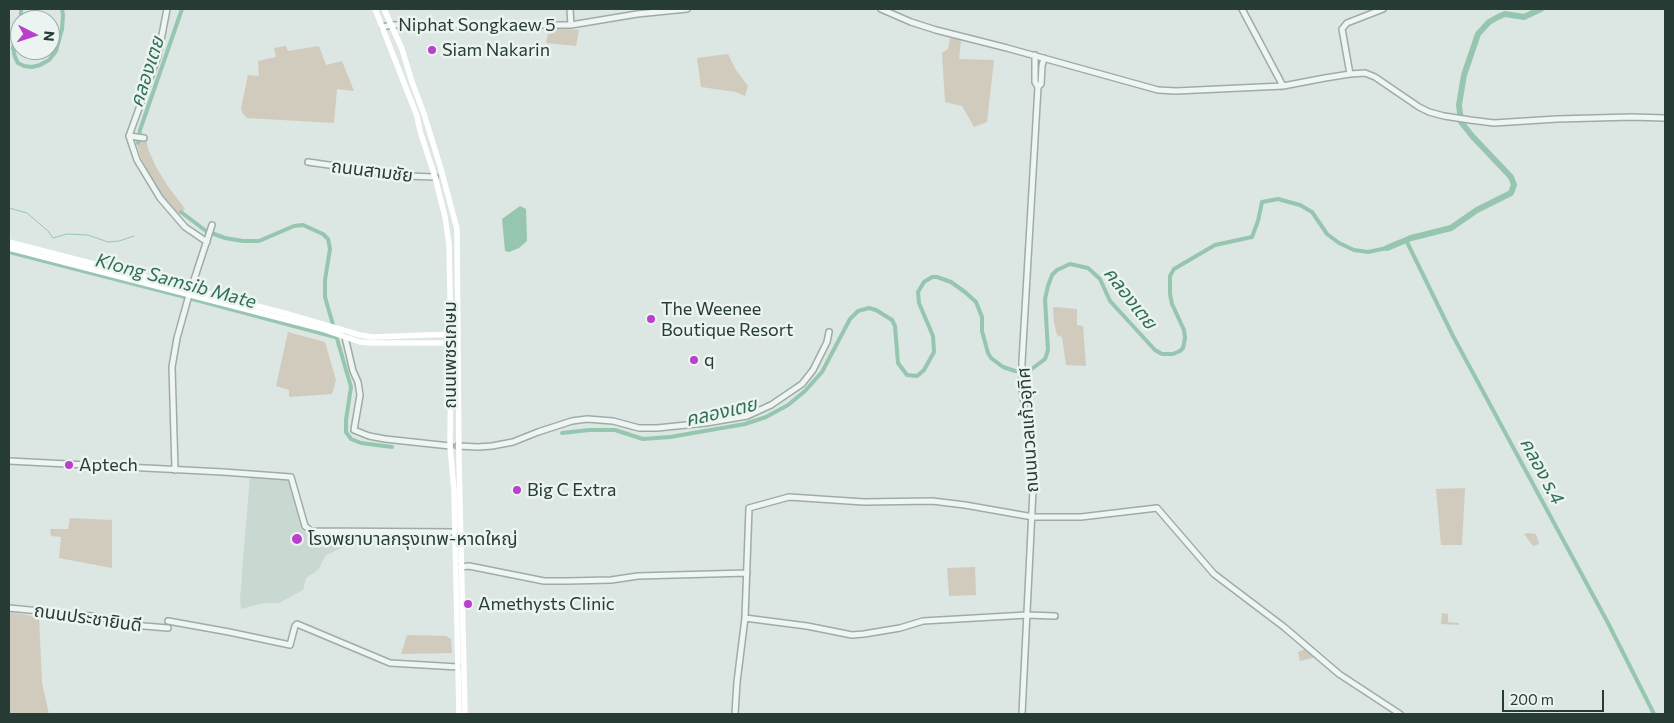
<!DOCTYPE html>
<meta charset="utf-8">
<style>
body{margin:0}
#map{position:relative;width:1674px;height:723px;overflow:hidden;background:#dce6e2;font-family:Commissioner,sans-serif}
canvas{display:block}
.frame{position:absolute;inset:0;border:10px solid #263c34;pointer-events:none}
.north{position:absolute;left:10px;top:10px;width:50px;height:50px;box-sizing:border-box;background:#ebf4f0;border:1px solid #9caaa5;border-radius:50%;rotate:95deg;font-size:14px;font-weight:700;line-height:20px;text-align:center;color:#263c34}
.north::after{content:'';display:block;margin:auto;width:18px;height:22px;background:#b940cc;clip-path:polygon(50% 0,100% 100%,50% 72%,0 100%)}
.scale{position:absolute;left:1502px;top:690px;width:102px;height:22px;box-sizing:border-box;border:2px solid #263c34;border-top:0;padding-left:6px;font-size:15px;line-height:18px;white-space:nowrap;color:#263c34;-webkit-text-stroke:4px #ebf4f0;paint-order:stroke}
</style>
<div id="map">
<canvas width="1674" height="723"></canvas>
<div class="frame"></div>
<div class="north">N</div>
<div class="scale">200 m</div>
</div>
<script>
const c = document.querySelector('canvas').getContext('2d');
c.lineJoin = 'round';
function fillPath(path, color) { c.fillStyle = color; c.fill(path, 'evenodd'); }
const shape = rows => new Path2D(rows.map(r => 'M' + r).join(''));
function trace(path, color, width, dash) { c.strokeStyle = color; c.lineWidth = width; c.lineCap = dash ? 'butt' : 'round'; c.setLineDash(dash || []); c.stroke(path); }
function write(font, color, halo, rows, align = 'center') {
  c.font = font + ' Commissioner,"Noto Sans Thai",sans-serif'; c.lineWidth = 5; c.setLineDash([]); c.textBaseline = 'middle'; c.strokeStyle = halo; c.fillStyle = color; for (const [text, x, y, turn = 0] of rows) {
    c.save(); c.translate(x, y); c.rotate((+turn || 0) * Math.PI / 180); c.textAlign = isNaN(turn) ? turn : align; if (halo) c.strokeText(text, 0, 0); c.fillText(text, 0, 0); c.restore();
  }
}
const built = shape([
 [250,475,287,478,290,481,304,532,352,533,349,545,326,555,318,570,306,578,303,590,279,603,264,603,241,609,240,599]
]);
const green = shape([
 [549,28,579,30,576,46,546,43],
 [950,38,961,40,959,59,994,60,987,122,974,127,962,106,945,102,942,53,948,49],
 [286,46,288,51,319,46,326,65,342,61,354,91,337,89,334,123,247,118,243,114,241,108,248,75,259,76,258,61,276,57,274,48],
 [728,54,736,70,748,86,745,96,736,92,701,87,697,58],
 [135,137,146,138,148,149,156,167,167,185,185,209,179,215,168,204,157,188,141,158],
 [1053,307,1077,309,1077,325,1083,326,1086,366,1066,365,1062,337,1057,335,1054,322],
 [288,332,325,342,336,380,332,394,289,397,289,390,276,386],
 [1465,488,1462,545,1441,545,1436,489],
 [70,518,112,520,112,568,59,558,61,537,51,536,50,529,68,529],
 [1528,533,1536,534,1539,544,1533,546,1524,534],
 [975,567,976,595,949,596,947,568],
 [9,612,39,617,42,683,49,714,9,714],
 [1442,613,1448,614,1448,622,1459,623,1459,625,1441,624],
 [407,635,446,636,451,639,452,653,401,654],
 [1305,649,1316,657,1300,661,1298,652]
]);
const water = shape([
 [520,206,526,209,527,241,519,248,509,252,505,251,502,219]
]);
const stream = shape([
 [9,208,27,213,48,231,53,238,67,234,88,235,108,242,119,241,134,236]
]);
const canal = shape([
 [21,20,21,9],
 [20,23,13,48,15,57,18,63,24,66,32,67,40,65,49,60,56,51,62,29,63,15,62,9],
 [138,143,140,130,182,9],
 [181,212,206,231,225,238,243,241,259,241,294,226,303,225,323,234,328,239,330,249,325,280,325,297,351,387,346,420,346,432,351,439,361,443,392,447],
 [1406,240,1453,336,1608,623,1654,714],
 [9,252,185,297,335,337],
 [562,433,589,430,615,430,643,439,670,437,745,424,766,417,788,405,805,391,822,372,850,319,858,311,869,308,876,310,892,320,895,326,898,363,907,375,917,376,924,370,934,352,933,336,919,303,918,292,924,282,932,277,937,277,951,282,965,292,976,302,982,317,982,331,988,353,991,358,1003,367,1015,371,1029,371,1045,359,1048,350,1045,299,1048,286,1052,275,1057,270,1070,264,1088,268,1100,279,1110,301,1155,350,1162,354,1173,354,1180,351,1183,348,1185,338,1184,330,1172,304,1170,294,1170,276,1174,269,1215,245,1252,237,1258,221,1262,202,1278,199,1300,205,1312,212,1327,234,1339,243,1354,250,1368,252,1387,248]
]);
const river = shape([
 [1387,248,1411,238,1451,228,1477,210,1511,193,1514,185,1511,177,1473,137,1461,122,1459,105,1464,75,1478,34,1489,22,1498,17,1505,14,1524,17,1541,9]
]);
const tertiary = shape([
 [570,9,571,25],
 [881,9,911,22,936,30,1007,48,1158,90,1176,91,1283,86,1325,78,1350,74,1365,73,1375,77,1419,107,1429,112,1444,116,1470,120,1494,123,1557,119,1632,117,1665,118],
 [1242,9,1283,86],
 [383,27,391,25,571,25,637,14,687,9],
 [1035,55,1035,82,1038,87],
 [1350,74,1342,29,1347,23,1383,9],
 [129,136,137,160,160,198,185,227,207,242],
 [129,136,158,56,167,9],
 [129,136,144,138],
 [308,162,405,176,435,177],
 [191,289,212,225],
 [345,337,353,371,358,382,360,395,354,430,369,436,385,439,450,446],
 [458,446,478,447,492,446,513,442,538,432,572,421,587,419,613,421,639,428,657,428,706,423,747,416,771,405,802,384,813,370,827,342,829,332],
 [9,461,223,472,291,477,305,526,311,531,455,532],
 [175,470,172,367,177,338,189,295],
 [460,567,469,566,544,581,567,581,611,580,638,576,747,573],
 [9,608,91,616,144,626,168,628],
 [745,618,807,626,852,635,864,634,900,628,923,621,1027,615,1055,616],
 [168,621,229,632,290,645,295,626,297,624,390,663,458,667],
 [735,714,737,682,745,618,749,508,789,497,864,502,932,501,965,505,1033,517,1081,517,1157,508,1214,574,1284,627,1339,674,1400,714],
 [1022,714,1033,490,1032,466,1022,388,1022,362,1038,87,1041,84,1042,66,1044,58]
]);
const secondary = shape([
 [375,9,417,116,420,131,435,177,445,217,449,244,451,343,450,446,454,491,459,714],
 [384,9,402,49,412,82,424,114,441,169,457,229,459,460,465,714],
 [9,242,284,313,360,335,372,337,454,334],
 [9,248,322,329,360,342,371,343,454,343]
]);
const markers = [
 [432,50,5,"#b940cc"],
 [651,319,5,"#b940cc"],
 [694,360,5,"#b940cc"],
 [69,465,5,"#b940cc"],
 [517,490,5,"#b940cc"],
 [297,539,6,"#b940cc"],
 [468,604,5,"#b940cc"]
];
const streetNames = [
 ["Niphat Songkaew 5",477,25],
 ["ถนนสามชัย",372,171,7],
 ["ถนนเพชรเกษม",450,355,-90],
 ["ถนนนวลแก้วอุทิศ",1028,430,-94],
 ["ถนนประชายินดี",88,618,8]
];
const poiNames = [
 ["Siam Nakarin",442,50],
 ["The Weenee",661,309],
 ["Boutique Resort",661,330],
 ["q",704,360],
 ["Aptech",79,465],
 ["Big C Extra",527,490],
 ["โรงพยาบาลกรุงเทพ-หาดใหญ่",308,539],
 ["Amethysts Clinic",478,604]
];
const waterNames = [
 ["คลองเตย",147,72,-72],
 ["Klong Samsib Mate",176,281,15],
 ["คลองเตย",1130,298,52],
 ["คลองเตย",721,412,-13],
 ["คลอง ร.4",1542,471,62]
];
fillPath(built, '#cad8d2');
fillPath(green, '#d0cbbd');
fillPath(water, '#97c6b0');
trace(stream, '#97c6b0', 1);
trace(canal, '#97c6b0', 4);
trace(river, '#97c6b0', 6);
trace(tertiary, '#9eaca7', 8);
trace(tertiary, '#eff5f3', 5);
trace(secondary, '#fff', 5.5);
for (const [x, y, r, color] of markers) { const dot = new Path2D(); dot.arc(x, y, r, 0, 2 * Math.PI); c.fillStyle = color; c.fill(dot); trace(dot, '#ebf4f0', 2); }
write('18px', '#263c34', '#ebf4f0', streetNames);
write('18px', '#263c34', '#ebf4f0', poiNames, 'left');
write('italic 19px', '#316f54', '#ebf4f0', waterNames);
</script>
